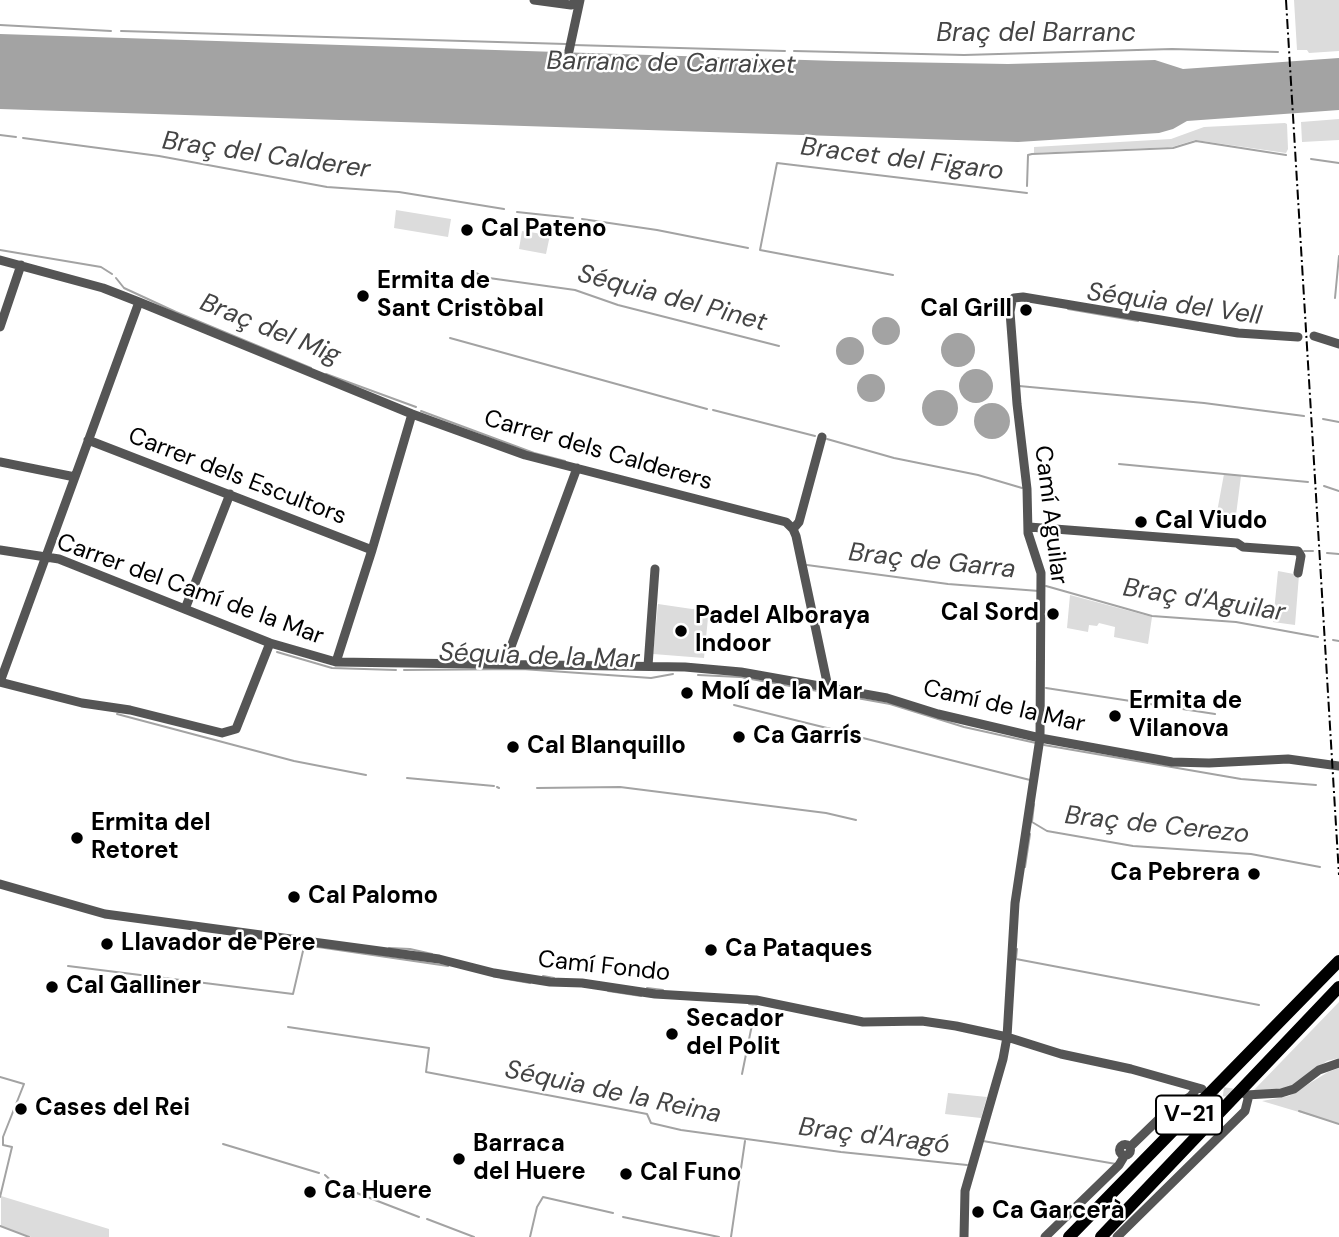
<!DOCTYPE html>
<meta charset="utf-8">
<style>
body{margin:0}
canvas{display:block;background:#fff}
</style>
<canvas width="1339" height="1237"></canvas>
<script>
const c = document.querySelector('canvas').getContext('2d');
c.lineJoin = 'round';
function fillPath(path, color) { c.fillStyle = color; c.fill(path, 'evenodd'); }
const shape = rows => new Path2D(rows.map(r => 'M' + r).join(''));
function trace(path, color, width, dash) { c.strokeStyle = color; c.lineWidth = width; c.lineCap = dash ? 'butt' : 'round'; c.setLineDash(dash || []); c.stroke(path); }
function write(font, color, halo, rows, align = 'center') {
  c.font = font + ' "DM Sans",sans-serif'; c.lineWidth = 5; c.setLineDash([]); c.textBaseline = 'middle'; c.strokeStyle = halo; c.fillStyle = color; for (const [text, x, y, turn = 0] of rows) {
    c.save(); c.translate(x, y); c.rotate((+turn || 0) * Math.PI / 180); c.textAlign = isNaN(turn) ? turn : align; if (halo) c.strokeText(text, 0, 0); c.fillText(text, 0, 0); c.restore();
  }
}
const green = shape([
 [1294,0,1339,0,1339,51,1309,53,1307,50,1297,50],
 [1339,119,1339,140,1302,142,1301,122],
 [1285,123,1287,124,1288,149,1286,153,1195,140,1172,147,1034,153,1034,147,1171,139,1204,127],
 [396,210,451,219,448,237,394,228],
 [522,231,550,235,546,254,519,249],
 [1224,474,1241,476,1236,515,1217,512],
 [1278,571,1299,575,1295,625,1273,622],
 [1070,595,1152,617,1148,644,1114,637,1115,627,1099,623,1097,626,1089,625,1088,632,1067,628],
 [658,604,692,609,709,608,704,658,653,654],
 [1339,1002,1339,1058,1327,1061,1288,1088,1253,1091],
 [1339,1068,1339,1124,1262,1101,1289,1096,1328,1072],
 [948,1093,987,1097,981,1118,945,1114],
 [1,1196,109,1229,109,1237,31,1237,1,1226]
]);
const water = shape([
 [0,34,836,61,1008,64,1155,60,1183,69,1339,58,1339,110,1187,121,1173,129,1159,133,1018,142,0,109],
 '872 331a14 14 0 1 1 28 0a14 14 0 1 1-28 0Z',
 '941 350a17 17 0 1 1 34 0a17 17 0 1 1-34 0Z',
 '836 351a14 14 0 1 1 28 0a14 14 0 1 1-28 0Z',
 '959 386a17 17 0 1 1 34 0a17 17 0 1 1-34 0Z',
 '857 388a14 14 0 1 1 28 0a14 14 0 1 1-28 0Z',
 '922 408a18 18 0 1 1 36 0a18 18 0 1 1-36 0Z',
 '974 421a18 18 0 1 1 36 0a18 18 0 1 1-36 0Z'
]);
const stream = shape([
 [0,25,111,31],
 [121,31,566,44],
 [573,45,785,51],
 [794,51,964,55,1172,49,1278,52],
 [0,135,16,137],
 [23,138,159,156,327,187,399,192,504,209],
 [1311,159,1339,163],
 [1027,186,1028,155,1032,154,1173,148,1196,141,1286,155],
 [517,212,573,218],
 [582,219,657,230,748,248],
 [0,250,101,267,112,274],
 [473,272,489,278,575,290,618,305,779,346],
 [893,275,760,250,777,163,1027,193],
 [116,278,124,288,176,312,311,368],
 [1335,298,1339,256],
 [1068,309,1138,321],
 [450,338,707,409],
 [326,374,416,407],
 [1019,386,1204,403,1304,416],
 [713,410,815,436],
 [421,411,534,453,565,461],
 [1323,419,1339,422],
 [827,439,894,458,978,475,1022,488],
 [1119,464,1308,482],
 [1324,486,1339,491],
 [1304,551,1313,551],
 [1327,553,1339,554],
 [807,565,948,584,1039,591],
 [1046,586,1152,616,1236,622,1318,637],
 [1333,640,1339,641],
 [277,652,332,668,396,670],
 [404,670,522,669,651,678,673,674],
 [698,675,740,677,890,704,964,727,1036,743],
 [1046,688,1215,714],
 [734,705,831,729],
 [117,714,294,761,366,775],
 [851,735,1030,780],
 [1044,745,1241,779,1316,785],
 [407,778,494,786],
 [497,787,499,788],
 [537,788,620,787,826,813,856,820],
 [1034,804,1032,822,1047,831,1133,846,1251,854,1320,867],
 [1025,867,1030,834],
 [311,946,448,966],
 [389,948,410,949,432,954],
 [1017,949,1016,959,1259,1005],
 [68,966,293,994,303,951],
 [543,976,554,978],
 [501,978,530,983],
 [647,988,663,990],
 [608,991,641,996],
 [288,1027,429,1048,426,1072,647,1114,651,1123,681,1130,841,1152,967,1165],
 [742,1074,756,1005,749,1004],
 [0,1077,24,1084,3,1137,3,1145,12,1147,0,1197],
 [1299,1111,1339,1124],
 [983,1141,1116,1164],
 [223,1144,319,1173],
 [325,1175,336,1185,419,1217],
 [623,1217,719,1237],
 [427,1219,474,1237],
 [0,1226,29,1237],
 [530,1237,537,1207,543,1197,613,1213],
 [731,1237,745,1141]
]);
const minorTunnel = shape([
 [1210,1090,1241,1094]
]);
const minor = shape([
 [534,0,571,5,580,0],
 [569,51,580,0],
 [0,260,103,288,139,302,412,414,525,455,786,522,793,529,796,536,828,687],
 [0,327,21,265],
 [1314,336,1339,344],
 [88,440,372,550],
 [0,462,75,477],
 [1029,527,1237,543,1243,547,1298,551,1301,556,1298,573],
 [793,529,799,522,822,437],
 [0,550,59,559,270,643,336,662,685,667,741,672,887,698,938,714,1040,738,1172,762,1209,763,1288,759,1339,766],
 [185,609,230,494],
 [336,662,372,550,412,414],
 [505,663,577,468],
 [648,666,655,569],
 [0,682,139,302],
 [0,682,82,703,130,710,222,733,236,729,270,643],
 [0,884,105,914,439,959,494,973,550,982,582,983,655,994,756,1000,863,1022,922,1021,956,1026,1007,1037,1061,1054,1131,1069,1202,1089],
 [1246,1095,1281,1093,1294,1089,1319,1070,1339,1063],
 '1119.5 1150a5.5 5.5 0 1 1 11 0a5.5 5.5 0 1 1-11 0Z',
 [1130,1147,1161,1117,1191,1096,1197,1088],
 [964,1237,965,1191,1003,1059,1007,1037,1015,903,1040,738,1041,573,1028,533,1027,489,1017,404,1010,312,1012,301,1014,298,1023,297,1238,333,1298,337],
 [1045,1237,1119,1165,1125,1155],
 [1117,1237,1245,1111,1249,1095]
]);
const highway = shape([
 [1069,1237,1339,961],
 [1101,1237,1339,987]
]);
const rail = shape([
 [1286,0,1339,875]
]);
const markers = [
 [467,230,7,"#000"],
 [363,296,7,"#000"],
 [1026,310,7,"#000"],
 [1141,522,7,"#000"],
 [1053,614,7,"#000"],
 [681,631,7,"#000"],
 [687,693,7,"#000"],
 [1115,716,7,"#000"],
 [739,737,7,"#000"],
 [513,747,7,"#000"],
 [77,838,7,"#000"],
 [1254,874,7,"#000"],
 [294,897,7,"#000"],
 [107,944,7,"#000"],
 [711,950,7,"#000"],
 [52,987,7,"#000"],
 [672,1034,7,"#000"],
 [21,1109,7,"#000"],
 [459,1159,7,"#000"],
 [626,1174,7,"#000"],
 [310,1192,7,"#000"],
 [978,1212,7,"#000"]
];
const shields = [
 [1189,1115,66]
];
const shieldNames = [
 ["V-21",1189,1115]
];
const poiNames = [
 ["Cal Pateno",481,230],
 ["Ermita de",377,282],
 ["Sant Cristòbal",377,310],
 ["Cal Grill",1012,310,"right"],
 ["Cal Viudo",1155,522],
 ["Cal Sord",1039,614,"right"],
 ["Padel Alboraya",695,617],
 ["Indoor",695,645],
 ["Molí de la Mar",701,693],
 ["Ermita de",1129,702],
 ["Vilanova",1129,730],
 ["Ca Garrís",753,737],
 ["Cal Blanquillo",527,747],
 ["Ermita del",91,824],
 ["Retoret",91,852],
 ["Ca Pebrera",1240,874,"right"],
 ["Cal Palomo",308,897],
 ["Llavador de Pere",121,944],
 ["Ca Pataques",725,950],
 ["Cal Galliner",66,987],
 ["Secador",686,1020],
 ["del Polit",686,1048],
 ["Cases del Rei",35,1109],
 ["Barraca",473,1145],
 ["del Huere",473,1173],
 ["Cal Funo",640,1174],
 ["Ca Huere",324,1192],
 ["Ca Garcerà",992,1212]
];
const streetNames = [
 ["Carrer dels Calderers",598,451,16],
 ["Carrer dels Escultors",237,477,21],
 ["Camí Aguilar",1050,515,83],
 ["Carrer del Camí de la Mar",190,590,20],
 ["Camí de la Mar",1004,707,13],
 ["Camí Fondo",604,967,6]
];
const waterNames = [
 ["Braç del Barranc",1036,34],
 ["Barranc de Carraixet",671,64,1],
 ["Braç del Calderer",266,156,8],
 ["Bracet del Figaro",902,160,7],
 ["Séquia del Pinet",672,299,15],
 ["Séquia del Vell",1174,305,8],
 ["Braç del Mig",270,330,22],
 ["Braç de Garra",932,562,6],
 ["Braç d'Aguilar",1204,601,9],
 ["Séquia de la Mar",539,657,2],
 ["Braç de Cerezo",1157,826,6],
 ["Séquia de la Reina",613,1093,12],
 ["Braç d'Aragó",874,1137,7]
];
fillPath(green, '#dcdcdc');
fillPath(water, '#a3a3a3');
trace(stream, '#a3a3a3', 2);
trace(minorTunnel, '#d9d9d9', 9, [9, 4.5]);
trace(minor, '#555', 9);
trace(highway, '#000', 12);
trace(rail, '#000', 2, [10, 3.5, 2, 3.5]);
for (const [x, y, r, color] of markers) { const dot = new Path2D(); dot.arc(x, y, r, 0, 2 * Math.PI); c.fillStyle = color; c.fill(dot); trace(dot, '#fff', 2.5); }
for (const [x, y, w] of shields) { const box = new Path2D(); box.roundRect(x - w / 2, y - 19.5, w, 39, 5); c.fillStyle = '#fff'; c.fill(box); trace(box, '#000', 2); }
write('bold 23px', '#000', null, shieldNames);
write('bold 24px', '#000', '#fff', poiNames, 'left');
write('24px', '#000', '#fff', streetNames);
write('italic 26px', '#444', '#fff', waterNames);
</script>
